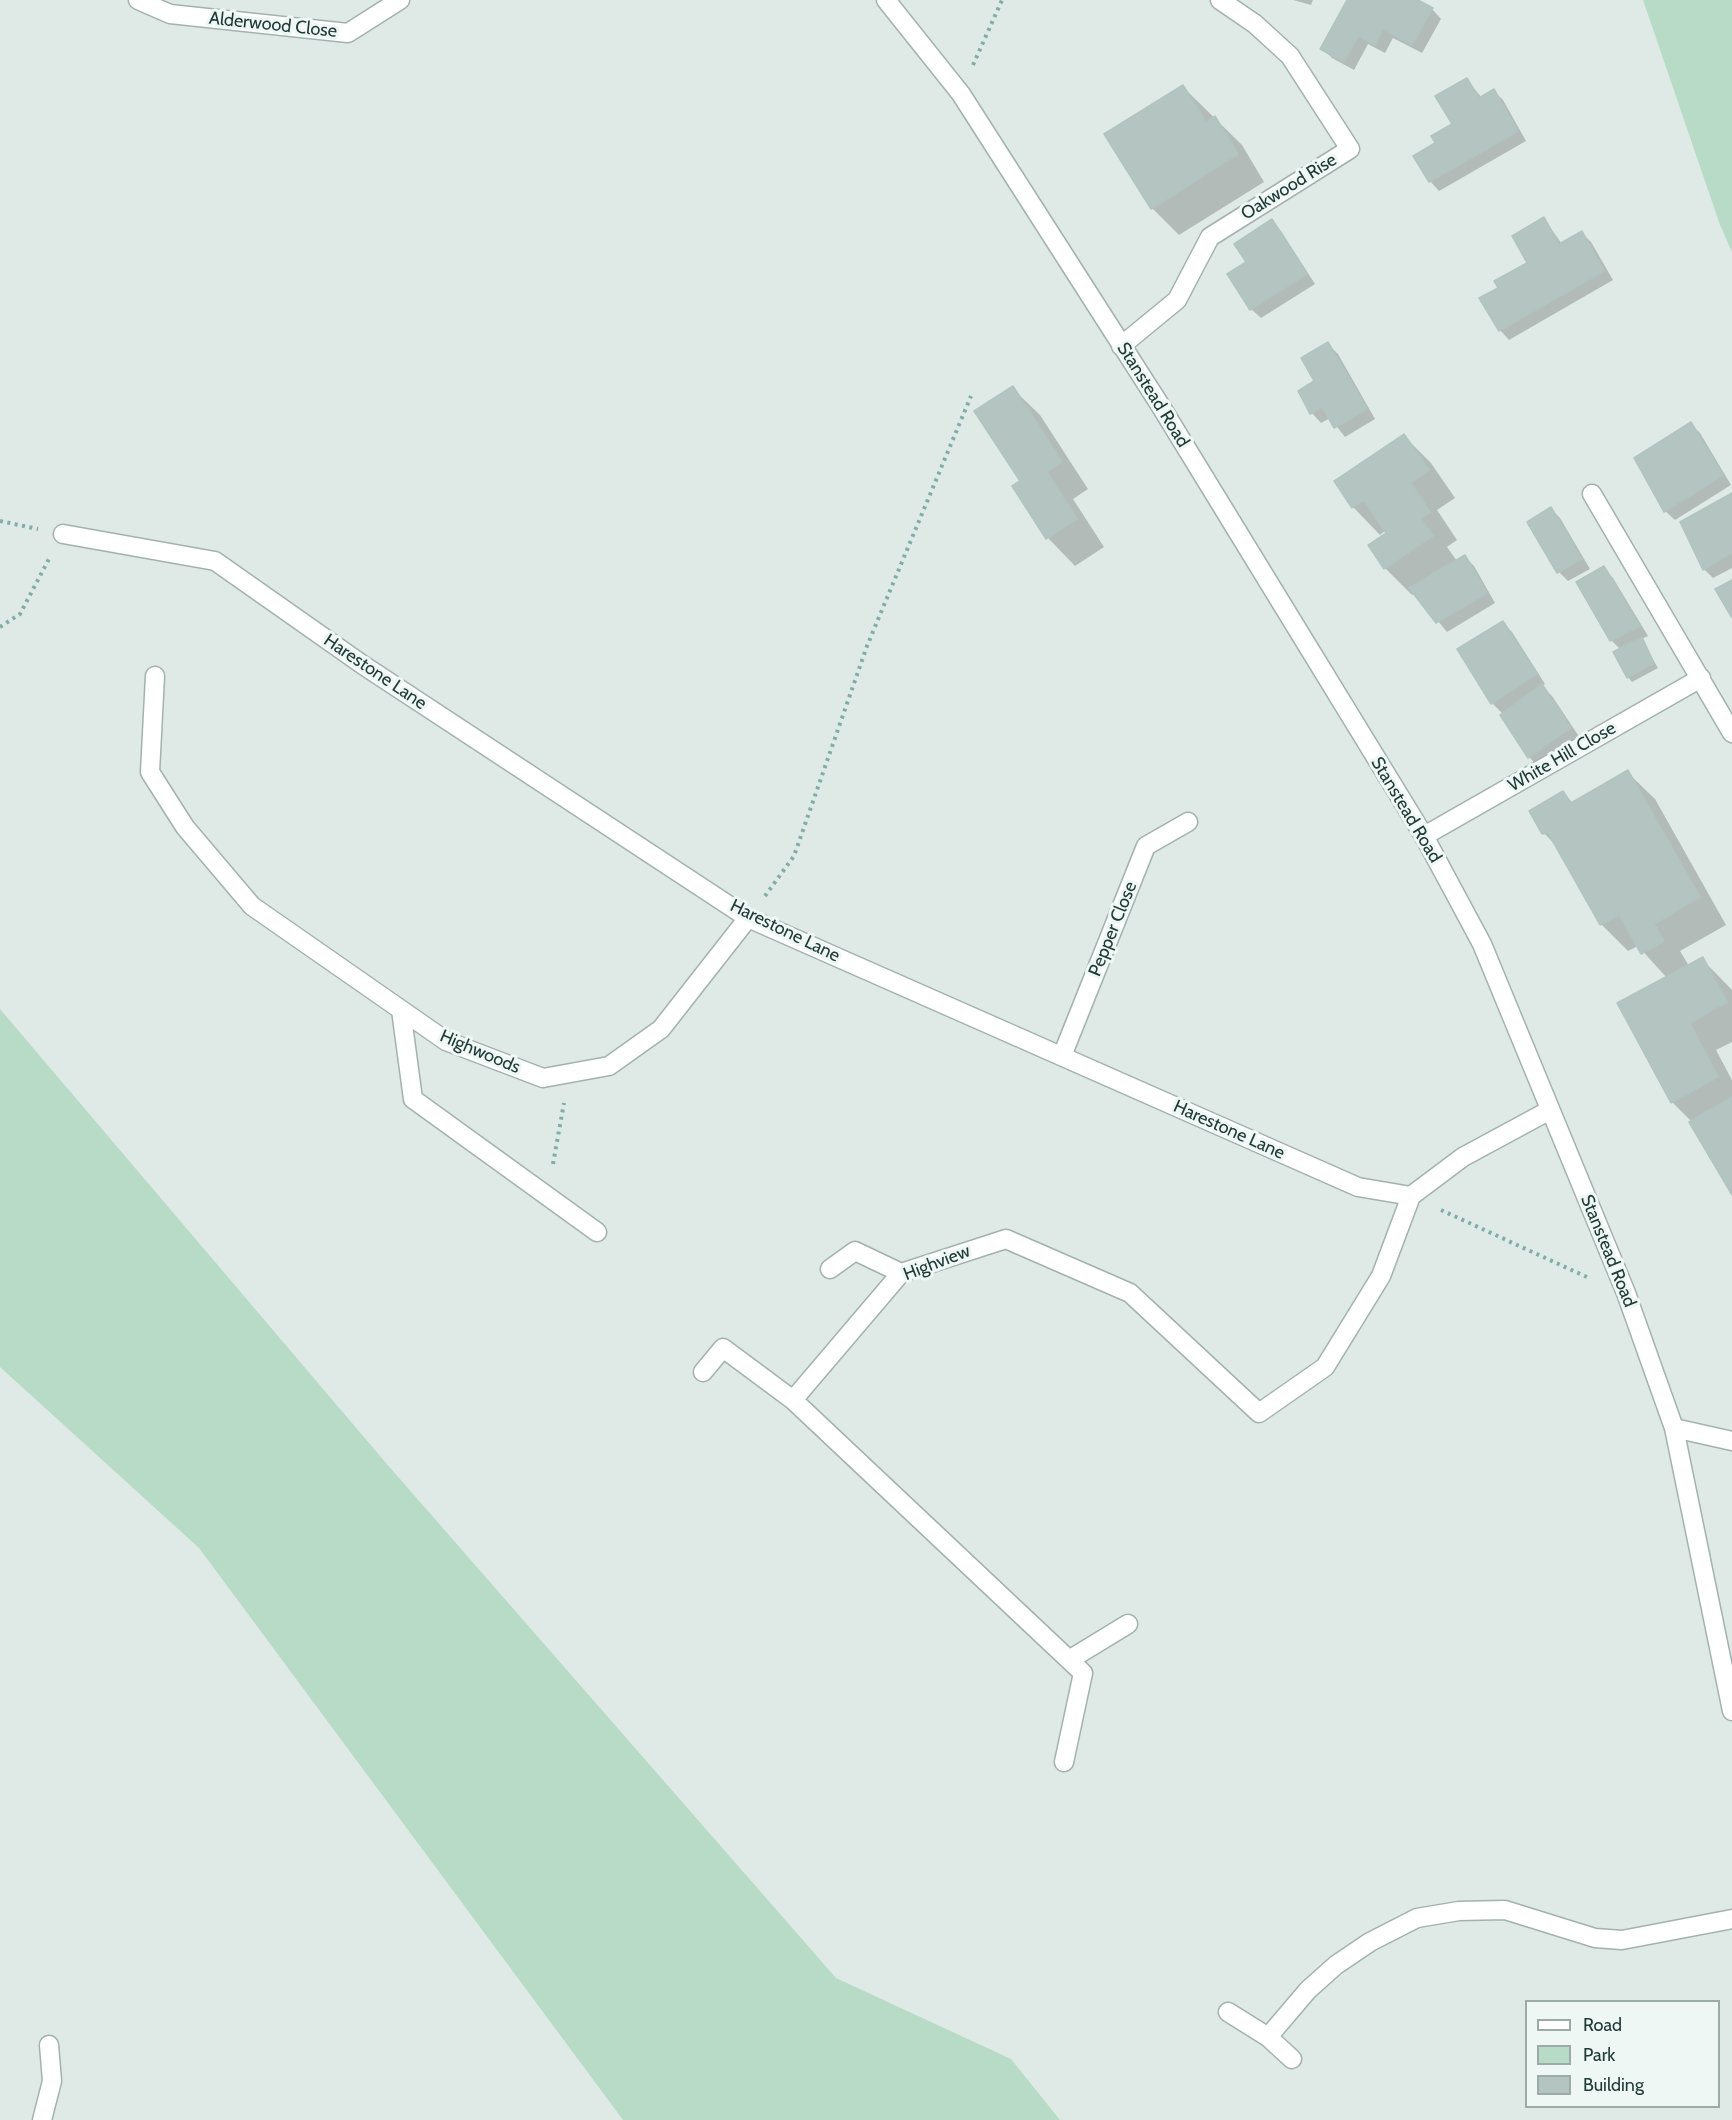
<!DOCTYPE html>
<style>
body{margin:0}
#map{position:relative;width:1732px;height:2120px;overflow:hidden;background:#dfeae7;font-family:Cabin,sans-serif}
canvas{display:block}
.legend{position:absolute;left:1525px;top:2000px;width:195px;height:108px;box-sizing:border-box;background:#eff7f4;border:2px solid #9caba8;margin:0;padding:8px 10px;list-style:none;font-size:18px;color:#203a37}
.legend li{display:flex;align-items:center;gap:12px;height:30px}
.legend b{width:30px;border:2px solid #9caba8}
</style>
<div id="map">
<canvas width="1732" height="2120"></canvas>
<ul class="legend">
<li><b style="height:8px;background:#fff"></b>Road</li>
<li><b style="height:16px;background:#b8dbc8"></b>Park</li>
<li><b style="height:16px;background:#b4c5c1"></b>Building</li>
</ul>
</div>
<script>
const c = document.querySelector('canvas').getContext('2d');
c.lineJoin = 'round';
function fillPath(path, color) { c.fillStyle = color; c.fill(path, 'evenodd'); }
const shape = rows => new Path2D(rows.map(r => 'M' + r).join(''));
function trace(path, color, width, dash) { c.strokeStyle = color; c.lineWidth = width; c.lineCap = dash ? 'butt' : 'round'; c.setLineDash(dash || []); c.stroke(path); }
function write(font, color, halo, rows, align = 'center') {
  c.font = font + ' Cabin,sans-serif'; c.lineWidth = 6; c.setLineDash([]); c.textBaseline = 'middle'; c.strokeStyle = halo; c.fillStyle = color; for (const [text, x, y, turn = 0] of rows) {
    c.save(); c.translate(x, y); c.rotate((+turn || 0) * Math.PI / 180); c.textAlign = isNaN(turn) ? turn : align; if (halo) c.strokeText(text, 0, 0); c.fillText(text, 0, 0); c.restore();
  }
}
const green = shape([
 [1643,0,1732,0,1732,252,1720,225],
 [0,1009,386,1463,836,1978,1011,2059,1060,2120,623,2120,199,1548,0,1367]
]);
const shadow = shape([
 [1293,0,1313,0,1311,5],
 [1349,0,1415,0,1432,9,1441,19,1422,53,1393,38,1385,53,1368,44,1354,70,1332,58,1322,48],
 [1467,80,1482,98,1494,91,1503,100,1526,141,1439,191,1430,181,1454,125],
 [1183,87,1242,145,1264,182,1179,235,1152,208],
 [1544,219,1562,244,1582,233,1591,242,1613,280,1509,340,1500,330,1500,288,1529,263],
 [1272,221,1281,231,1315,284,1261,318,1251,309,1248,262],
 [1328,344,1338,354,1375,419,1345,437,1330,418,1321,423,1312,413,1300,391,1316,381],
 [1012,388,1040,415,1088,489,1073,499,1104,547,1075,566,1048,538,1014,487,1022,482],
 [1691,424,1700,433,1731,485,1675,520,1665,511],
 [1404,436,1431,463,1455,498,1437,510,1457,540,1447,547,1457,561,1465,557,1474,566,1495,603,1447,632,1415,593,1412,595,1385,568,1388,533,1386,530,1380,535,1353,507,1336,482],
 [1732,495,1732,568,1713,578,1704,569],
 [1551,509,1560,518,1590,569,1568,581,1559,572],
 [1603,568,1613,578,1648,636,1641,639,1658,668,1632,682,1628,677,1621,650,1611,640],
 [1503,623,1512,632,1545,684,1542,686,1552,696,1580,738,1539,767,1529,757,1503,714,1492,703],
 [1627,772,1655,799,1726,925,1680,951,1689,966,1702,959,1732,990,1732,1042,1716,1050,1732,1080,1732,1192,1692,1122,1672,1102,1667,978,1638,946,1628,951,1601,924,1558,848,1544,833,1563,793,1573,803]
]);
const building = shape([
 [1347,0,1418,0,1433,8,1412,45,1383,29,1375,45,1358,36,1344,62,1320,49,1347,0],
 [1467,78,1479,98,1494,89,1518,131,1429,182,1413,156,1435,143,1431,136,1452,124,1435,96,1467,78],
 [1183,85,1206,122,1215,116,1238,154,1151,209,1104,134,1183,85],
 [1544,217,1559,244,1582,231,1604,271,1499,331,1479,298,1498,288,1494,281,1527,263,1512,236,1544,217],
 [1272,219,1307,274,1250,310,1227,274,1246,262,1234,244,1272,219],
 [1328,342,1367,409,1334,428,1322,407,1310,414,1298,391,1314,381,1301,358,1328,342],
 [1013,386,1062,462,1047,472,1077,519,1046,539,1012,486,1020,481,974,411,1013,386],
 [1691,422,1723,475,1664,512,1634,458,1691,422],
 [1404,434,1429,470,1411,483,1430,512,1421,519,1433,536,1384,569,1368,545,1386,533,1364,500,1352,508,1334,481,1404,434],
 [1732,493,1732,553,1703,570,1680,522,1732,493],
 [1551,507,1582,559,1557,573,1527,522,1551,507],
 [1465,555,1487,593,1436,623,1409,588,1465,555],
 [1604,566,1640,626,1610,641,1576,582,1604,566],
 [1732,580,1732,618,1715,589,1732,580],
 [1503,621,1537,674,1491,704,1457,649,1503,621],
 [1642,637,1654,663,1627,678,1613,652,1642,637],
 [1542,684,1571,728,1528,758,1500,715,1542,684],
 [1628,770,1700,897,1654,924,1664,941,1641,954,1619,915,1600,925,1548,833,1542,834,1529,811,1563,791,1571,803,1628,770],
 [1703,957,1727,1002,1690,1023,1718,1077,1671,1103,1617,1003,1703,957],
 [1732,1097,1732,1195,1689,1122,1732,1097]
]);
const path = shape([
 [973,65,1002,0],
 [0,521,38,529],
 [0,627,20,614,50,557],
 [765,896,794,856,867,646,971,396],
 [553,1164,564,1103],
 [1441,1210,1589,1278]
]);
const minor = shape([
 [138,0,170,14,348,33,400,0],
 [886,0,961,94,1160,405,1424,836,1482,944,1626,1293,1674,1428,1732,1711],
 [1121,346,1177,300,1210,237,1350,149,1290,56,1255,24,1220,0],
 [1592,494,1732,733],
 [63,534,215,561,363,665,748,918,1358,1187,1411,1196],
 [155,676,150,772,185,827,252,906,446,1041,543,1078,609,1066,661,1029,748,918],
 [1424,836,1701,678],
 [401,1010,413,1099,597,1232],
 [1062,1056,1146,846,1188,822],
 [1411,1196,1463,1157,1550,1110],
 [830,1269,855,1251,901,1273],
 [703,1372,723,1348,793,1400],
 [1674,1428,1732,1441],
 [1069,1660,1128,1624],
 [1064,1762,1083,1673,793,1400,901,1273,1006,1239,1130,1293,1259,1413,1325,1367,1381,1276,1411,1196],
 [1228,2012,1268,2037,1292,2059],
 [1268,2037,1308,1990,1336,1965,1370,1942,1417,1918,1459,1911,1505,1910,1595,1938,1622,1940,1732,1919],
 [42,2120,52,2081,49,2045]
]);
const streetNames = [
 ["Alderwood Close",273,25,6],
 ["Oakwood Rise",1289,187,-32],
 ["Stanstead Road",1153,395,58],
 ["Harestone Lane",375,672,34],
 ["White Hill Close",1562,757,-30],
 ["Stanstead Road",1406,810,59],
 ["Pepper Close",1113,929,-68],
 ["Harestone Lane",785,931,26],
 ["Highwoods",480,1052,23],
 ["Harestone Lane",1229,1130,24],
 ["Stanstead Road",1608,1251,68],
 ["Highview",937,1263,-21]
];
fillPath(green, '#b8dbc8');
fillPath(shadow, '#0003');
fillPath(building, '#b4c5c1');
trace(building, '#b2c4bf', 1.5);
trace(minor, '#a2b2af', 21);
trace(path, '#80aea7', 4, [3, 4.5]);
trace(minor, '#fff', 18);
write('18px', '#203a37', '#eff7f4', streetNames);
</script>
